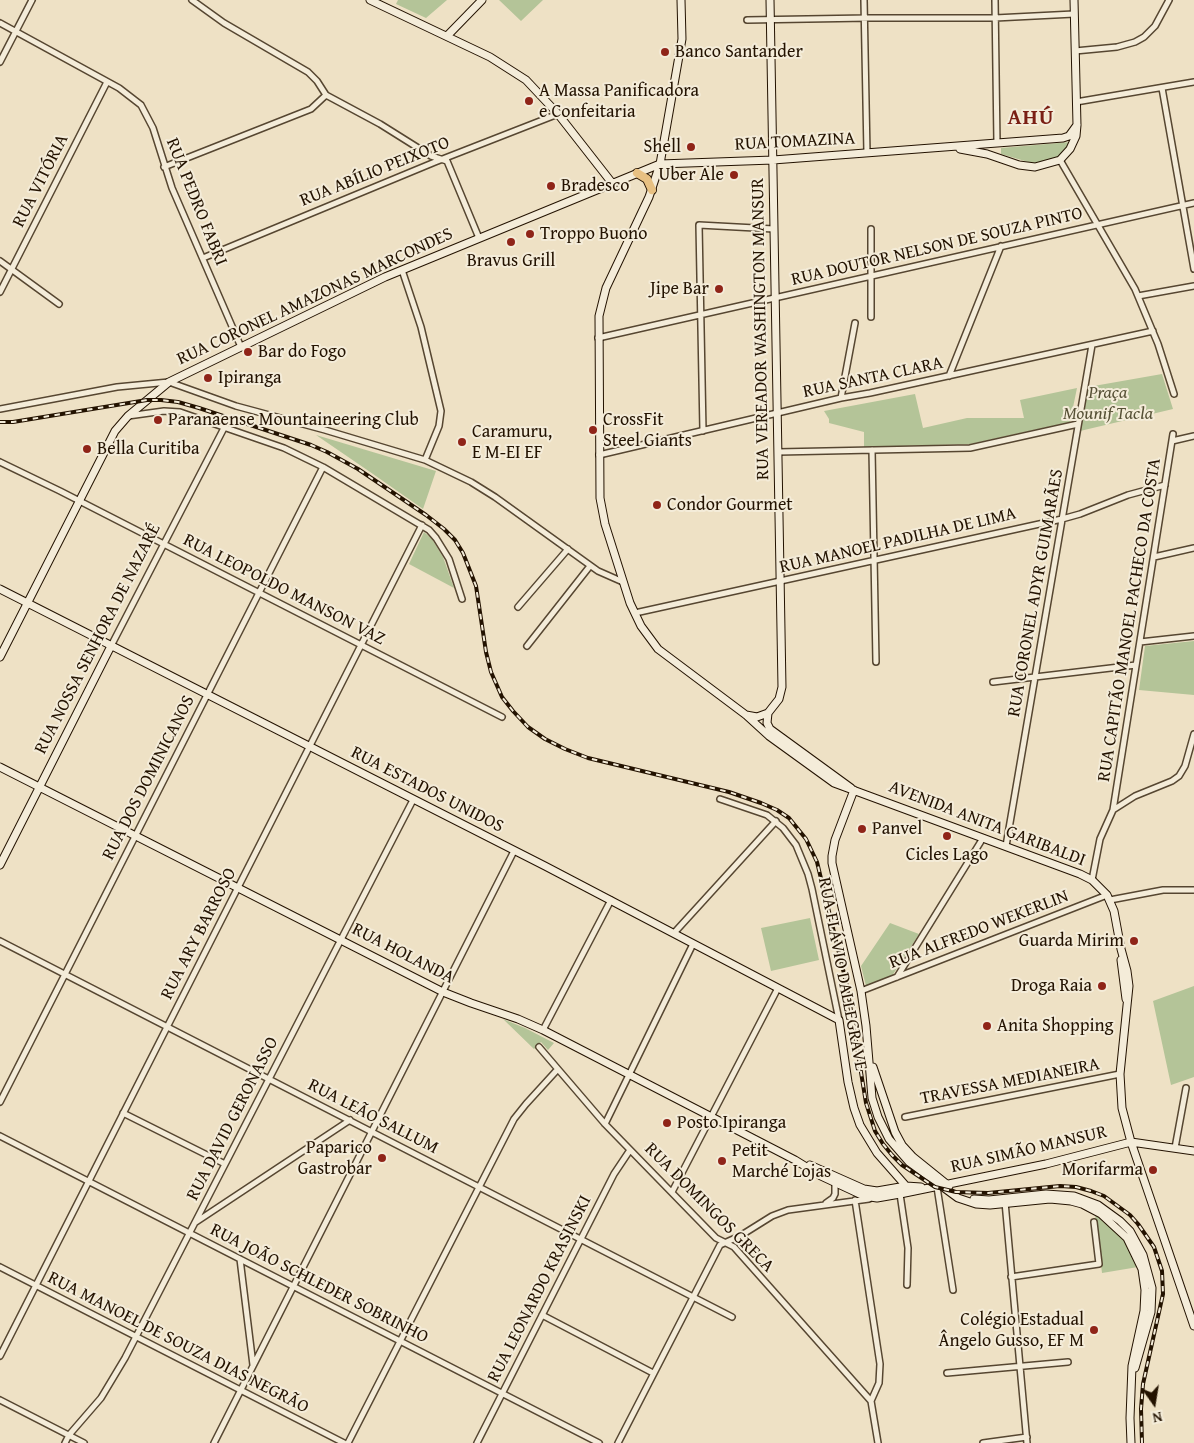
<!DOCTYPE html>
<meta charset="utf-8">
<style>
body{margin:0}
#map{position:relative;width:1194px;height:1443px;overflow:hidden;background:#eee1c5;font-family:"Gentium Book Plus",serif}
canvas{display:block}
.north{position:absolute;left:1129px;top:1378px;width:50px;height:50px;-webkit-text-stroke:4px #f4ecd9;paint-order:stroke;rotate:167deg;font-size:14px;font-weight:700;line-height:20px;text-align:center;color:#231200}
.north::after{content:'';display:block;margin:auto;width:18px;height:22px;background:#231200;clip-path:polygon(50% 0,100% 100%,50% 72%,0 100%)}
</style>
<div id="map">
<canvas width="1194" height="1443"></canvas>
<div class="north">N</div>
</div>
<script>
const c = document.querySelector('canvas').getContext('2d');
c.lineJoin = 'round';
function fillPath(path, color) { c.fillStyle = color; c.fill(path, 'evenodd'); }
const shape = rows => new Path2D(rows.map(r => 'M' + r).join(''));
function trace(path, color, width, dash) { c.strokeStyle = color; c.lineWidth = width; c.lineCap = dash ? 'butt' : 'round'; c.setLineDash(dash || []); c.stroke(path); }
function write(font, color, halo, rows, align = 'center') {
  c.font = font + ' "Gentium Book Plus",serif'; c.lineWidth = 4; c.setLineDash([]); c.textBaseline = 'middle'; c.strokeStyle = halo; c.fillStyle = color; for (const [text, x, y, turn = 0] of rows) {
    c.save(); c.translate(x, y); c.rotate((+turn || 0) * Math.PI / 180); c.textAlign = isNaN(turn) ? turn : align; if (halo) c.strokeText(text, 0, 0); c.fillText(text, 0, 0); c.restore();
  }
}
const green = shape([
 [398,0,447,0,426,18,396,4],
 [499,0,543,0,521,21],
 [1070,142,1062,154,1055,159,1035,164,1001,154,1001,148],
 [1162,374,1173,409,1080,431,1088,387],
 [1077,388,1070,422,970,444,864,447,864,432,829,423,829,419,824,411,915,394,923,428,967,418,1024,418,1020,400],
 [316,435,436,471,423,509,373,474],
 [424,532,432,539,443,557,454,588,409,564],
 [1194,641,1194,695,1139,690,1145,646],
 [810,918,819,960,771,971,761,928],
 [890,923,919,934,892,976,866,986,861,966],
 [1194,986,1194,1077,1171,1085,1153,1001],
 [503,1019,525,1028,554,1043,548,1050,541,1042,534,1049],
 [1095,1214,1107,1222,1121,1237,1128,1245,1138,1267,1102,1273]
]);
const street = shape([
 [192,0,224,23,308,72,317,81,326,95,380,124,431,156,447,161,479,238],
 [864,0,867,153],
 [995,0,997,143],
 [747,20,868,18,995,18,1074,14],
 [0,23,119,88,141,105,153,128,172,188,241,347],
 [1075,51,1117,47,1135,42,1144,37,1155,26,1169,0],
 [0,62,32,0],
 [1162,88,1194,269],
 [1076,102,1194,82],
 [1060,160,1135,289,1158,344,1174,394],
 [164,167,311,109,326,95],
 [871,229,871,317],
 [203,258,435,162,558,114],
 [0,261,59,304],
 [402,270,421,327,441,411,439,426,425,460],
 [0,292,107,82],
 [1138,296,1194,286],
 [598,338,1194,203],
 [949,376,1001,246],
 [841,398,855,323],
 [0,409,117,387,169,382,236,406,325,430,425,460,471,482,495,497,598,571,623,582],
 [128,416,164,411,180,412,284,448,323,467,429,530,436,538,449,559,462,599],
 [703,431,699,225,774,229],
 [1172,441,1194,436],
 [872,450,876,662],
 [778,452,970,448,1078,424],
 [599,455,841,398,870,393,1153,331],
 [0,462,60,491,502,717],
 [1154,557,1194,548],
 [518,607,568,549],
 [635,613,1062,519,1080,514,1128,495,1165,485],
 [1140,642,1194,636],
 [111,646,224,428],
 [527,646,590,566],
 [993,682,1136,665],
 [720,799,767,815,783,828,796,845,808,874,812,889,839,1020],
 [1113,810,1173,434],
 [1006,846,1092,345],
 [1092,880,1100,839,1113,810,1135,796,1172,781,1179,776,1185,766,1194,734],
 [1110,900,1163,890,1194,890],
 [674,933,776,821],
 [0,941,732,1317],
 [897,977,983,838],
 [861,991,1107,895],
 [543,1030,611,900],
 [539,1047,605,1124,716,1238,734,1247,871,1401,878,1443],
 [0,1102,323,467],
 [123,1113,225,1164],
 [905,1117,1120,1074],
 [605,1124,693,944],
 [0,1136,599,1443],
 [1175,1148,1186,1088],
 [937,1187,953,1290],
 [672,1192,778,988],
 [900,1194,908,1248,907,1285],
 [855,1200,880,1364,879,1383,871,1401],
 [1005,1202,1027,1443],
 [826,1203,833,1198,835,1194,835,1183],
 [196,1222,350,1120],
 [240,1259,253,1365],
 [0,1267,344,1443],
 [1011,1277,1099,1264,1094,1222],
 [542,1315,653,1373],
 [0,1356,422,525],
 [947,1373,1068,1362],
 [0,1400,84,1443],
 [65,1443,69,1435,101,1398,125,1358,413,800],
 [214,1443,514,851],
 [348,1443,514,1119,526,1104,557,1070],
 [477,1443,614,1174,630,1150],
 [618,1443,720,1245,740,1236,772,1216,788,1210,869,1199],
 [983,1443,1027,1437]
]);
const secondary = shape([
 [370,0,490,57,526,80,558,114,612,183],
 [681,0,682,39,660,164,649,197,606,288,599,316,600,498,605,524,630,603,641,626,658,649,746,715,769,736,834,783,1080,874,1092,880,1107,895,1114,911,1121,949,1127,971,1129,986,1120,1074,1122,1108,1131,1142,1194,1326],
 [447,36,482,0],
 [960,149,987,154,1019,165,1035,167,1060,160,1070,149,1076,136,1077,125,1074,0],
 [0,589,545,866,839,1020,848,1082,854,1108,860,1125,877,1153,906,1186],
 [0,657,115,431,128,416,169,382,385,277,660,164,773,160,1063,138,1069,136,1077,125],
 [768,713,767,723,770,729,851,788],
 [746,715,757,717,768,713,779,699,782,687,770,0],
 [0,767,443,992,471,1003,518,1019,543,1030,795,1160,821,1176,864,1196,877,1198,900,1194,1046,1164,1131,1142,1194,1151],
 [854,790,835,840,832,856,832,863,861,991,866,1026,872,1098,878,1117,889,1139,909,1162,958,1198,976,1204,990,1205,1050,1199,1071,1201,1082,1204,1101,1214,1127,1238,1142,1269,1145,1290,1144,1311,1132,1366,1130,1418,1131,1443],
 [0,865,111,646],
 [1121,960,1126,999],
 [873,1067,895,1132,902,1145,913,1157,949,1186],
 [810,1165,864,1189,877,1191,906,1186,921,1187],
 [974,1199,989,1200,1046,1194,1074,1196,1098,1205,1120,1221,1130,1231,1143,1255,1152,1288,1151,1312,1135,1368]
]);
const primary = shape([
 [637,173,647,179,652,190]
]);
const rail = shape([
 [0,422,13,422,147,400,161,400,178,402,199,408,311,445,327,452,358,469,426,515,444,529,455,540,463,553,476,586,486,652,491,672,502,697,513,711,528,727,545,739,565,749,588,758,729,792,761,803,777,810,789,818,806,839,817,862,847,986,866,1103,875,1131,883,1144,892,1155,902,1165,935,1187,956,1192,988,1193,1060,1186,1076,1187,1091,1191,1104,1196,1130,1215,1138,1224,1154,1247,1162,1271,1163,1294,1143,1384,1141,1409,1142,1443]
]);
const markers = [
 [665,52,5,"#8f2418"],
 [529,101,5,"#8f2418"],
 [691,147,5,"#8f2418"],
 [734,175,5,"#8f2418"],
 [551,186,5,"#8f2418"],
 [530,234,5,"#8f2418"],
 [511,242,5,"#8f2418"],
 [719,289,5,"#8f2418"],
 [248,352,5,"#8f2418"],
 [208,378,5,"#8f2418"],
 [158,420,5,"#8f2418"],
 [593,430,5,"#8f2418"],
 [462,442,5,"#8f2418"],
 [87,449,5,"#8f2418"],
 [657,505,5,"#8f2418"],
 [862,829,5,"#8f2418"],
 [947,836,5,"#8f2418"],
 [1134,941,5,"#8f2418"],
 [1102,986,5,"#8f2418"],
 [987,1026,5,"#8f2418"],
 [667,1123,5,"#8f2418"],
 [382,1158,5,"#8f2418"],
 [722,1161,5,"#8f2418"],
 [1153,1170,5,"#8f2418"],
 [1094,1330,5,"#8f2418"]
];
const poiNames = [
 ["Banco Santander",675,52],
 ["A Massa Panificadora",539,91],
 ["e Confeitaria",539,112],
 ["Shell",681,147,"right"],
 ["Uber Ale",724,175,"right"],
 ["Bradesco",561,186],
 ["Troppo Buono",540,234],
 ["Bravus Grill",511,261,"center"],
 ["Jipe Bar",709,289,"right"],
 ["Bar do Fogo",258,352],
 ["Ipiranga",218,378],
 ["Paranaense Mountaineering Club",168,420],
 ["CrossFit",603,420],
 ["Steel Giants",603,441],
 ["Caramuru,",472,432],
 ["E M-EI EF",472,453],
 ["Bella Curitiba",97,449],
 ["Condor Gourmet",667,505],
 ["Panvel",872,829],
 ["Cicles Lago",947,855,"center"],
 ["Guarda Mirim",1124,941,"right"],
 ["Droga Raia",1092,986,"right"],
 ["Anita Shopping",997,1026],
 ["Posto Ipiranga",677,1123],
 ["Paparico",372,1148,"right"],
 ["Gastrobar",372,1169,"right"],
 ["Petit",732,1151],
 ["Marché Lojas",732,1172],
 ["Morifarma",1143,1170,"right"],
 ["Colégio Estadual",1084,1320,"right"],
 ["Ângelo Gusso, EF M",1084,1341,"right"]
];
const streetNames = [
 ["RUA TOMAZINA",795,142,-3],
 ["RUA ABÍLIO PEIXOTO",375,172,-22],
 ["RUA VITÓRIA",41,181,-63],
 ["RUA PEDRO FABRI",196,202,68],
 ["RUA DOUTOR NELSON DE SOUZA PINTO",937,247,-13],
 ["RUA CORONEL AMAZONAS MARCONDES",315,297,-25],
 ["RUA VEREADOR WASHINGTON MANSUR",761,329,-91],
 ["RUA SANTA CLARA",873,378,-12],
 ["RUA MANOEL PADILHA DE LIMA",898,541,-13],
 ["RUA LEOPOLDO MANSON VAZ",284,590,27],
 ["RUA CORONEL ADYR GUIMARÃES",1036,593,-80],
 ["RUA CAPITÃO MANOEL PACHECO DA COSTA",1130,620,-81],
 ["RUA NOSSA SENHORA DE NAZARÉ",98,639,-63],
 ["RUA DOS DOMINICANOS",149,778,-63],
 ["RUA ESTADOS UNIDOS",427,790,27],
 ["AVENIDA ANITA GARIBALDI",987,824,21],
 ["RUA ALFREDO WEKERLIN",979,930,-21],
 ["RUA ARY BARROSO",199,934,-63],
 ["RUA HOLANDA",403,954,27],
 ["RUA FLÁVIO DALLEGRAVE",842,974,79],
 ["TRAVESSA MEDIANEIRA",1010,1082,-11],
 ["RUA LEÃO SALLUM",373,1117,27],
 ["RUA DAVID GERONASSO",233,1119,-63],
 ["RUA SIMÃO MANSUR",1029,1150,-13],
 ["RUA DOMINGOS GRECA",709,1208,45],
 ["RUA JOÃO SCHLEDER SOBRINHO",319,1284,27],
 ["RUA LEONARDO KRASINSKI",540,1289,-63],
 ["RUA MANOEL DE SOUZA DIAS NEGRÃO",178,1343,27]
];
const parkNames = [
 ["Praça",1108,393],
 ["Mounif Tacla",1108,414]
];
const districtNames = [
 ["AHÚ",1031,118]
];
fillPath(green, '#b4c498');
trace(street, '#564631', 8);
trace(secondary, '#231200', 9);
trace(primary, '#231200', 10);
trace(street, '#f4ecd9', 5);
trace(secondary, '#f4ecd9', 7);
trace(primary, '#e7c082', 8);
trace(rail, '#231200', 4);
trace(rail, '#f4ecd9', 2, [5.5]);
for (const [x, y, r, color] of markers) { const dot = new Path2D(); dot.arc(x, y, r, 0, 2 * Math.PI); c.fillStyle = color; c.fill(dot); trace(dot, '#f4ecd9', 2); }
write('18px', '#231200', '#f4ecd9', poiNames, 'left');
write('18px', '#231200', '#f4ecd9', streetNames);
write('italic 18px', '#565035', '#f4ecd9', parkNames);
c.letterSpacing = '1px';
write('bold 22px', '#7a1f14', '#f4ecd9', districtNames);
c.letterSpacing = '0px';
</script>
